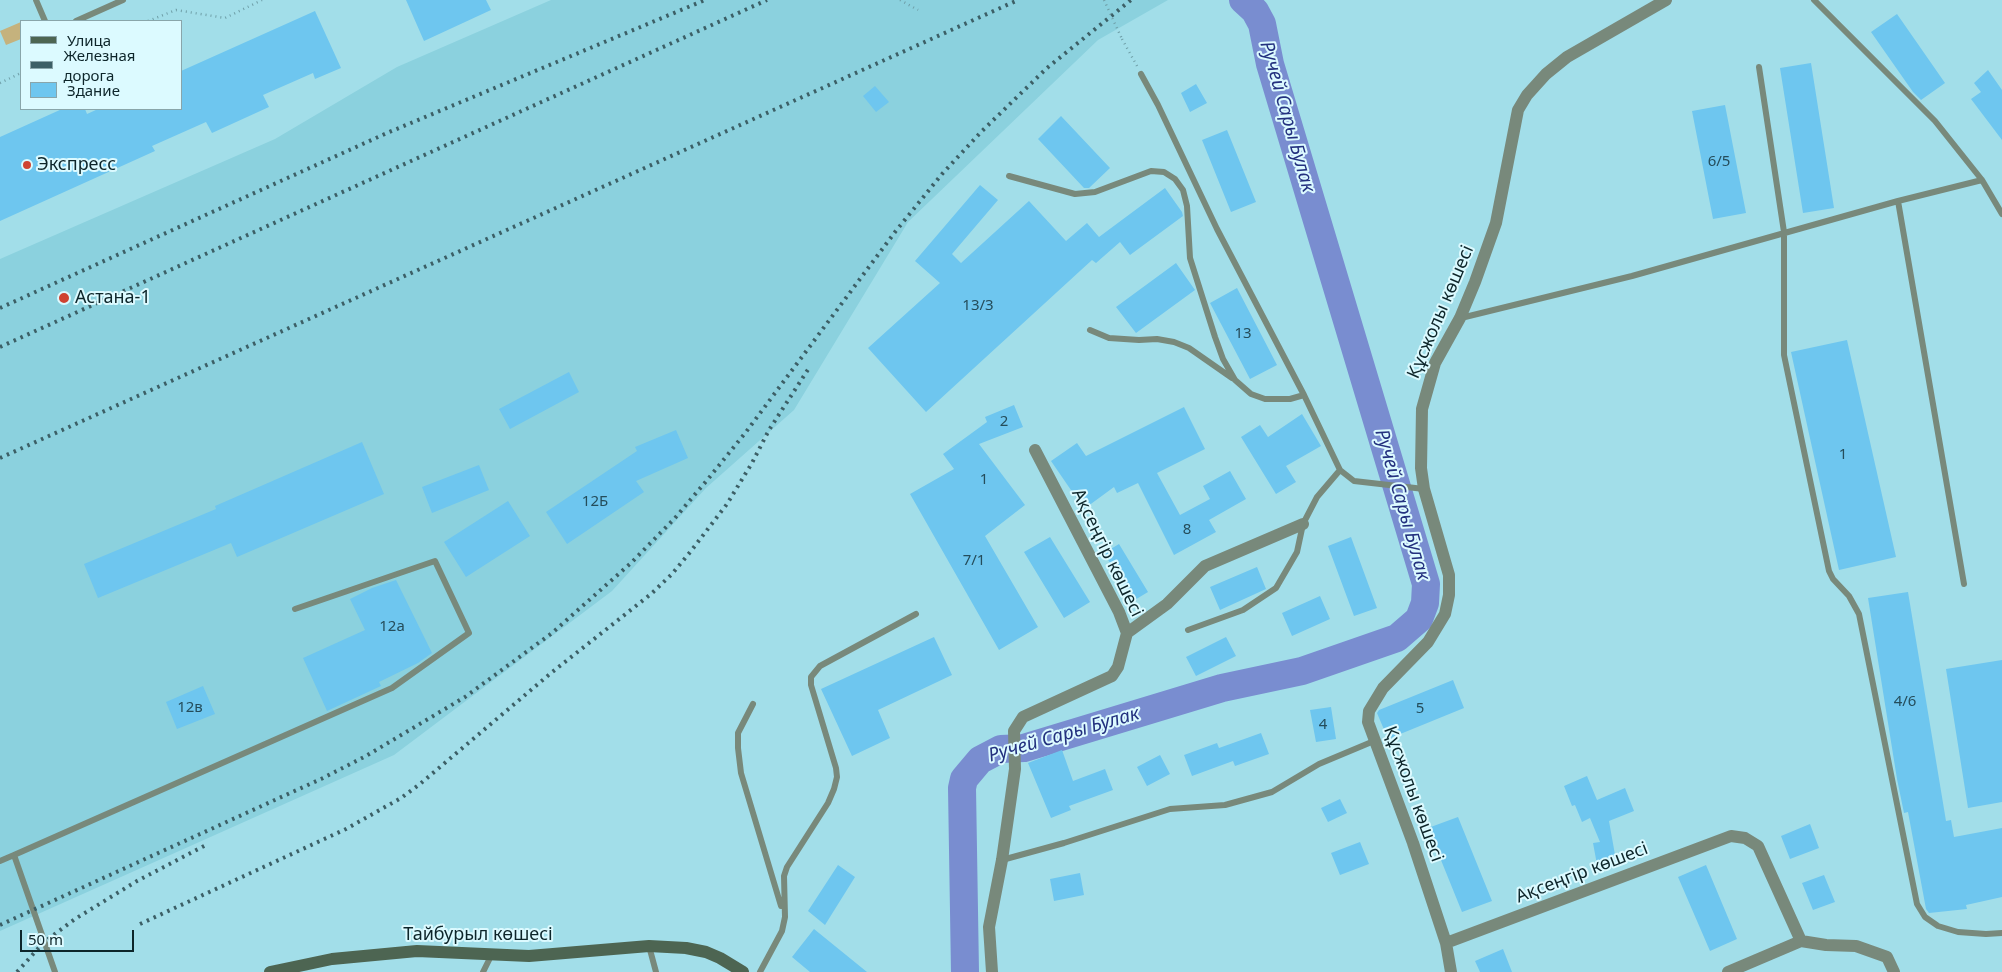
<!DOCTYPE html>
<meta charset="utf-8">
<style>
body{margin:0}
#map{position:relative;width:2002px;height:972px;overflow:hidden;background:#a2dee9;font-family:"Noto Sans",sans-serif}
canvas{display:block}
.legend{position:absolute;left:20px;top:20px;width:162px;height:90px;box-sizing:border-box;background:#dcfaff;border:1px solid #89a5aa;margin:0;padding:6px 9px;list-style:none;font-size:15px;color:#0d252a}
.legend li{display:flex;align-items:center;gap:10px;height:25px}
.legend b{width:25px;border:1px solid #89a5aa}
.scale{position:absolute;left:20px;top:930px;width:114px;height:22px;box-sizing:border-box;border:2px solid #0d252a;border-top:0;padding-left:6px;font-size:15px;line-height:18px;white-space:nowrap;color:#0d252a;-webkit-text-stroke:4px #dcfaff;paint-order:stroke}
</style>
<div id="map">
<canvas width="2002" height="972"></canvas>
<ul class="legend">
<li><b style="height:6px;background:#4d6552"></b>Улица</li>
<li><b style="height:6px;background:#3c5f66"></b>Железная дорога</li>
<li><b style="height:14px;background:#6ec6ef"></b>Здание</li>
</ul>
<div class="scale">50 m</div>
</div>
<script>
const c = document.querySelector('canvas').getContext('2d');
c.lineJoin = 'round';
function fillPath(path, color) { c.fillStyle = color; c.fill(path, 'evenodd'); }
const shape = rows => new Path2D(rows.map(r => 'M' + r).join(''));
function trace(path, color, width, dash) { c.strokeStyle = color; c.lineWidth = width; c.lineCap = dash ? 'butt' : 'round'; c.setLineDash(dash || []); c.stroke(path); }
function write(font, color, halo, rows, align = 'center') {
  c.font = font + ' "Noto Sans",sans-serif'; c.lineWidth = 4; c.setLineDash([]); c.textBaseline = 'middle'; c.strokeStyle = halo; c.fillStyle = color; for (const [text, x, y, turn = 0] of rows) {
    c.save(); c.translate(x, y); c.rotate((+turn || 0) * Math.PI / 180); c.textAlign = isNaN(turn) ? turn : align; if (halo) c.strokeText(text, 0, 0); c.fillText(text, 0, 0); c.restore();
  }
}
const built = shape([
 [551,0,1168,0,1098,40,908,222,794,410,706,488,612,591,394,755,0,931,0,259,275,139,397,67]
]);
const green = shape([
 [21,22,21,39,6,45,0,31]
]);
const river = shape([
 [965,972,962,788,964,779,980,760,1001,749,1024,748,1222,688,1302,671,1397,638,1419,619,1425,603,1426,584,1270,64,1262,24,1255,11,1243,0]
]);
const building = shape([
 [406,0,486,0,491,10,424,41],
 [315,11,341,68,315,79,313,73,263,95,269,107,212,133,206,122,152,146,155,151,0,221,0,137,62,109,85,109,87,114,98,109,181,109,181,71],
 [1897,14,1945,83,1921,100,1913,92,1871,32],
 [1811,63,1834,208,1803,213,1780,68],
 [1988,70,2002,90,2002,140,1971,99,1981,92,1974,83],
 [1196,84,1207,103,1190,112,1181,93],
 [875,86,889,102,876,112,863,96],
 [1725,105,1746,213,1713,219,1692,111],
 [1061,116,1110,168,1089,188,1084,188,1038,139],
 [1227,130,1256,202,1231,212,1202,140],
 [980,185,998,200,952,254,961,263,1029,201,1066,241,1087,223,1099,237,1165,188,1182,212,1183,216,1130,255,1120,242,1096,263,1092,260,926,412,868,348,940,283,915,261],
 [1176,263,1195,290,1136,333,1116,307],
 [1237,288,1277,365,1250,379,1210,303],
 [1847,340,1896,557,1839,570,1791,352],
 [569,372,579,392,510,429,499,409],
 [1014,405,1023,427,979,444,1025,505,985,536,1038,627,999,650,910,494,954,469,943,454,987,422,985,417],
 [1184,407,1205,449,1157,473,1180,515,1210,499,1203,486,1230,471,1246,499,1209,520,1216,532,1174,555,1138,483,1117,493,1114,487,1084,509,1051,461,1077,443,1086,456],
 [1302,414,1321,446,1286,466,1296,482,1276,494,1241,437,1260,425,1268,437],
 [676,430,688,458,636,481,644,492,567,544,546,512,637,451,635,447],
 [362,442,384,494,237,557,231,543,98,598,84,564,216,509,215,506],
 [479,465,489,490,432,513,422,487],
 [508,501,530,536,466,577,444,542],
 [1050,537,1090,602,1064,618,1024,552],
 [1351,537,1377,608,1354,616,1328,546],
 [1119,544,1148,592,1133,601,1104,553],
 [1257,567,1266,589,1220,610,1210,587],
 [396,580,432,653,418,663,379,682,381,686,327,711,303,658,365,630,350,599,372,588],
 [1908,592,1946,821,1951,820,1954,837,2002,828,2002,897,1966,905,1967,909,1929,913,1926,909,1908,812,1904,813,1897,779,1868,598],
 [1320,596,1330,619,1292,636,1282,613],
 [934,637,952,675,878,710,890,738,852,756,821,689],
 [1226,637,1236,656,1196,676,1186,657],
 [2002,660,2002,802,1968,808,1946,669],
 [1453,680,1464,708,1388,739,1377,713,1379,710],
 [203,686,215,714,177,729,166,702],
 [1331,707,1336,739,1316,742,1310,710],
 [1261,733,1269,754,1235,766,1233,761,1192,776,1184,755,1217,743,1219,748],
 [1062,750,1073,781,1105,769,1113,790,1069,806,1071,810,1051,818,1028,763],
 [1160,755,1170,774,1147,786,1137,767],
 [1587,776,1597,800,1625,788,1634,811,1609,821,1617,866,1598,870,1593,843,1600,842,1590,818,1582,822,1575,805,1572,806,1564,786],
 [1340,799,1347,813,1328,822,1321,808],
 [1458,817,1492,901,1462,912,1428,828],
 [1810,824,1819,848,1790,859,1781,836],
 [1360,842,1369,864,1340,875,1331,853],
 [838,865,855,877,825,925,808,911],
 [1706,865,1737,939,1710,951,1678,877],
 [1080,873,1084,895,1054,901,1050,879],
 [1824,875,1835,902,1813,910,1802,883],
 [814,929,867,972,810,972,792,957],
 [1503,949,1512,972,1480,972,1475,961]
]);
const path = shape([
 [900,0,918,10],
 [148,21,176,10,225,18,262,0],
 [1122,39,1137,66],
 [0,83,21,73]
]);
const lane = shape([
 [36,0,45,21],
 [1814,0,1935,121,1982,180,2002,214],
 [76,21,123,0],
 [1759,67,1784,232,1784,355,1829,571,1833,579,1849,596,1859,614,1917,904,1925,917,1938,926,1958,932,1986,934,2002,933],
 [1141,74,1158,105,1217,229,1304,395,1340,470,1354,481,1424,489],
 [1009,176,1075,194,1095,192,1151,171,1164,172,1175,179,1183,190,1187,206,1190,258,1215,337,1223,359,1235,380,1251,394,1265,399,1290,399,1304,395],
 [1898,201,1964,584],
 [1461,318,1632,276,1898,201,1982,180],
 [1090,330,1109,338,1139,340,1157,339,1174,342,1189,348,1232,378],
 [1188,630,1243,610,1276,588,1297,552,1303,524,1317,497,1340,470],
 [753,704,738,733,738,748,741,773,781,906],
 [14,855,392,688,469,633,435,561,295,609],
 [1002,860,1064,843,1170,809,1225,805,1272,792,1319,764,1374,741],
 [0,861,14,855,55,972],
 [649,946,656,972],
 [483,972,492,954],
 [760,972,782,931,785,917,784,876,787,867,828,803,834,789,837,777,836,768,811,685,811,677,820,666,916,614]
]);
const street = shape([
 [1127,633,1167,604,1205,566,1303,524],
 [1446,943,1731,836,1745,838,1758,846,1801,941],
 [992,972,989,927,1002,860,1015,769,1014,731,1023,717,1112,676,1118,667,1127,633,1119,612,1035,450],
 [1451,972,1446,943,1413,843,1368,722,1369,711,1383,688,1428,642,1445,614,1449,595,1449,575,1424,489,1421,468,1422,409,1435,363,1460,318,1475,282,1496,223,1518,110,1527,95,1546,74,1567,57,1666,0],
 [1728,972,1801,941,1826,945,1856,946,1887,957,1894,972]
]);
const secondary = shape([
 [270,972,332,959,417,951,529,956,649,946,686,948,706,952,720,958,743,972]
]);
const rail = shape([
 [0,308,387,133,705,0],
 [0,347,767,0],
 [0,458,1018,0],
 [140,924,346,829,401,798,420,784,551,673,651,594,672,574,691,551,727,504,752,463,769,430,809,368],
 [0,925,321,779,366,756,465,697,552,633,631,563,675,518,708,479,746,432,895,232,942,174,981,132,1047,68,1131,0],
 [17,972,44,942,75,919,137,881,206,845]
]);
const pathBridge = shape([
 [1104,0,1122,39]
]);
const markers = [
 [27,165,5,"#cf4331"],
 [64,298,6,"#cf4331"]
];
const numberNames = [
 ["6/5",1719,162],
 ["13/3",978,306],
 ["13",1243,334],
 ["2",1004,422],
 ["1",1843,455],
 ["1",984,480],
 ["12Б",595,502],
 ["8",1187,530],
 ["7/1",974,561],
 ["12а",392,627],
 ["4/6",1905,702],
 ["12в",190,708],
 ["5",1420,709],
 ["4",1323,725]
];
const poiNames = [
 ["Экспресс",37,165],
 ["Астана-1",75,298]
];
const streetNames = [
 ["Құсжолы көшесі",1441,312,-67],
 ["Ақсеңгір көшесі",1107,553,64],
 ["Құсжолы көшесі",1413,794,70],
 ["Ақсеңгір көшесі",1582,873,-21],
 ["Тайбурыл көшесі",478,935]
];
const waterNames = [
 ["Ручей Сары Булак",1287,117,74],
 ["Ручей Сары Булак",1402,505,74],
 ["Ручей Сары Булак",1064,735,-16]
];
fillPath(built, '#8bd1de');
fillPath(green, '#c5b27d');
trace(river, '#798dd0', 28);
fillPath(building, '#6ec6ef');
trace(path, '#6f9fa8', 2.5, [1, 4]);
trace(lane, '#78897b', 6);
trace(street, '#78897b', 12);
trace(secondary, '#4d6552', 12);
trace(rail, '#3c5f66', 4, [2.5, 5]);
trace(pathBridge, '#6f9fa8', 2.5, [1, 4]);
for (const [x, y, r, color] of markers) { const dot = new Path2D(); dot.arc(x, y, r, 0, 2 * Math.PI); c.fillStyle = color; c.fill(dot); trace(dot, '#dcfaff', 2); }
write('15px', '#254d5b', null, numberNames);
write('18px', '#0d252a', '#dcfaff', poiNames, 'left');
write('18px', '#0d252a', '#dcfaff', streetNames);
write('italic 19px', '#23317f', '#dcfaff', waterNames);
</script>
